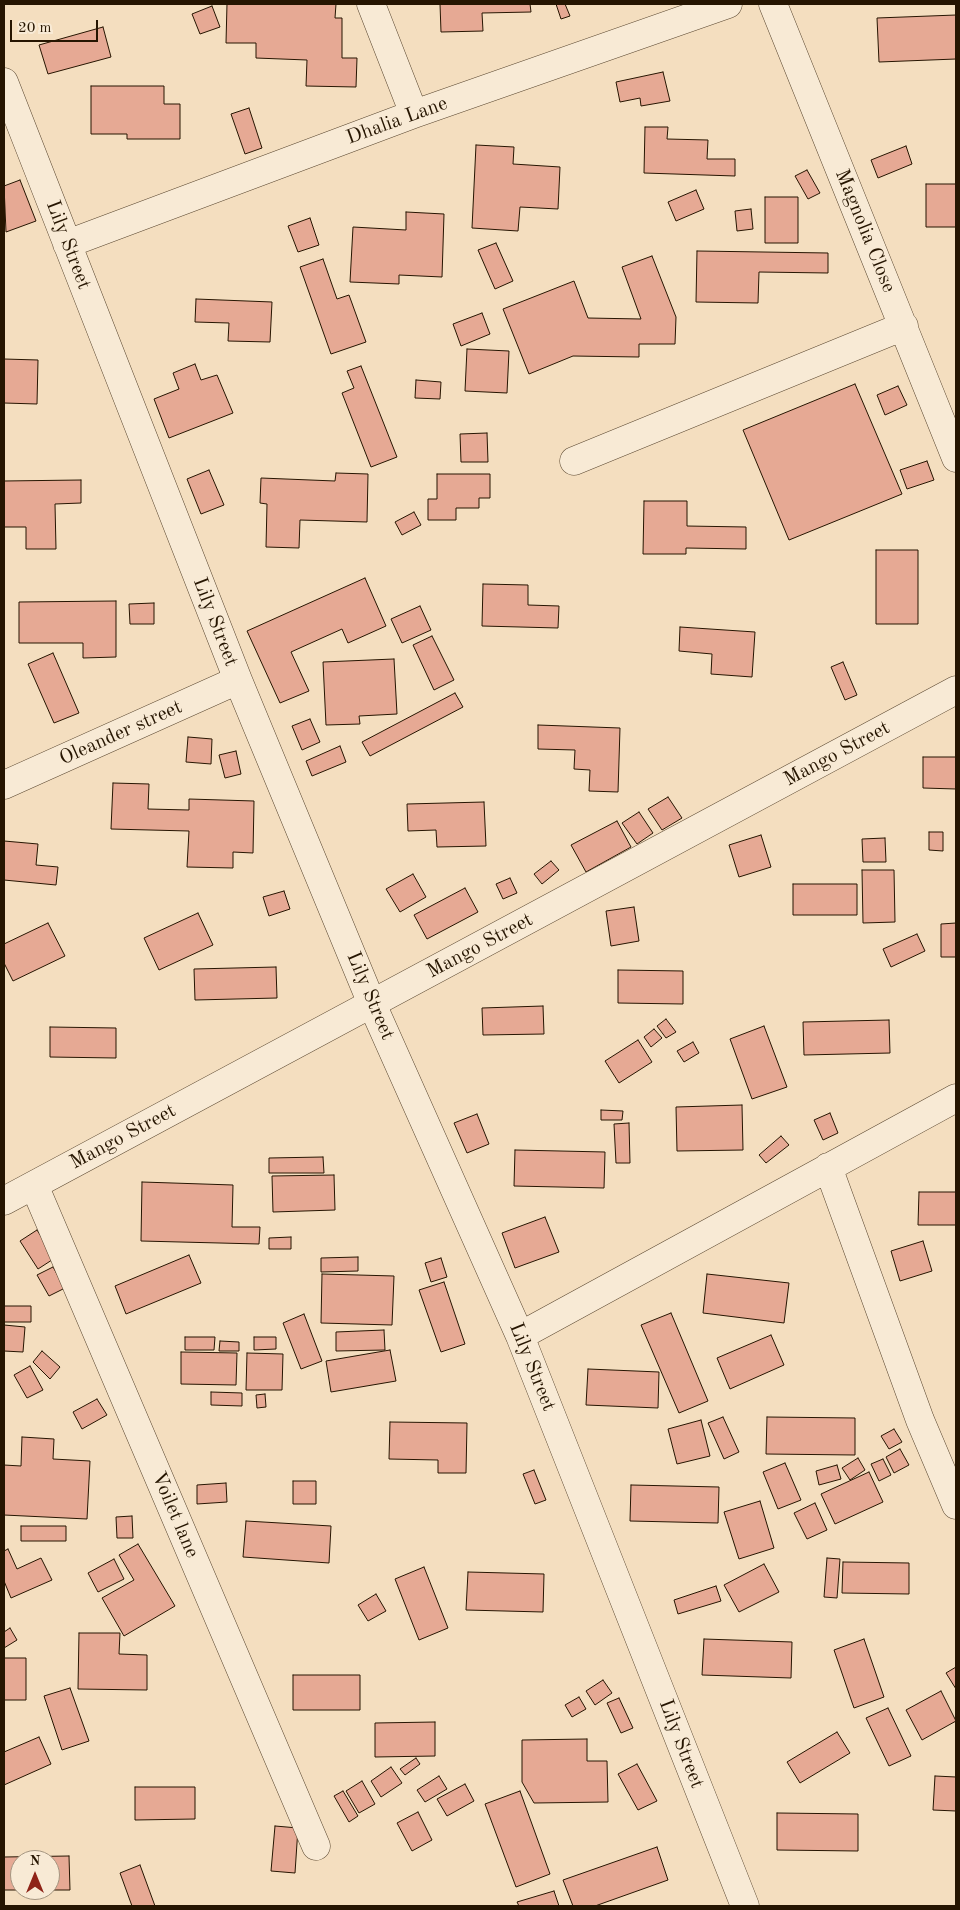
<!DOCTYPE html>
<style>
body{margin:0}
#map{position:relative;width:960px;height:1910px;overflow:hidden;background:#f4debf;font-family:"Old Standard TT",serif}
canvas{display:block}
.frame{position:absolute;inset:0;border:5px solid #261501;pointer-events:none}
.north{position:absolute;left:10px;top:1850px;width:50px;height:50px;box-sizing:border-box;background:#f8ead5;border:1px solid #a49580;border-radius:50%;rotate:0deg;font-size:14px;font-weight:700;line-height:20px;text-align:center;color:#261501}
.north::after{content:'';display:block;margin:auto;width:18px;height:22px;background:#8f2418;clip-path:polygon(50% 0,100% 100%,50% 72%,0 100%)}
.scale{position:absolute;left:10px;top:20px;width:88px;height:22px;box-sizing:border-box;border:2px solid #261501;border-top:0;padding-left:6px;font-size:15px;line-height:18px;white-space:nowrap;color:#261501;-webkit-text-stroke:4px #f8ead5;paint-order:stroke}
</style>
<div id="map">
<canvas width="960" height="1910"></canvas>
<div class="frame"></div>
<div class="north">N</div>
<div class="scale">20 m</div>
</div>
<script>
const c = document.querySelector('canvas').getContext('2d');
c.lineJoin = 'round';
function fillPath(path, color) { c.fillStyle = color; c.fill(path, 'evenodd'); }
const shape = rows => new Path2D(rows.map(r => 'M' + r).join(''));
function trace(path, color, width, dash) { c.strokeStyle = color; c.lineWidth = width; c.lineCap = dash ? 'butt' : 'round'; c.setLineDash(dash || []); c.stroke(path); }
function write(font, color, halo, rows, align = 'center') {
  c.font = font + ' "Old Standard TT",serif'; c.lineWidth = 4; c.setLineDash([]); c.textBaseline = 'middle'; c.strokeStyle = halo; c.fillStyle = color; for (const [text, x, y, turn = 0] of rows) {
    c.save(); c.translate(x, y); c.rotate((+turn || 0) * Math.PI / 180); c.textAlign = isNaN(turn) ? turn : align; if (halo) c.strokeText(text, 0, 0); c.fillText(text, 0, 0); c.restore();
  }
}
const building = shape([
 [227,4,336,4,335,18,342,18,342,58,357,58,356,87,306,86,307,60,256,58,256,43,226,43,227,4],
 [440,4,530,4,531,12,482,13,483,31,441,32,440,4],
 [556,4,565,4,570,16,561,19,556,4],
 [212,6,220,27,200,34,192,14,212,6],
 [956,15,956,59,879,62,877,18,956,15],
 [103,27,111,57,48,74,39,45,103,27],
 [663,72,670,101,641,106,640,98,620,102,616,82,663,72],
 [91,86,164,86,164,104,180,104,180,139,127,139,127,134,91,134,91,86],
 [249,108,262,148,245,154,231,114,249,108],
 [645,127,668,127,667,139,708,140,707,159,735,159,735,176,644,173,645,127],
 [476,145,514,147,513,164,560,167,558,209,520,207,518,231,472,228,476,145],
 [906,146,912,164,878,178,871,160,906,146],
 [807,170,820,193,808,199,795,176,807,170],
 [20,180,36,221,6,232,4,186,20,180],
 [926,184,956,184,956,227,926,227,926,184],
 [696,190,704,209,676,221,668,202,696,190],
 [765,197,798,197,798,243,765,243,765,197],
 [751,209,753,229,737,231,735,211,751,209],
 [406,212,444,214,442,277,399,275,399,284,350,282,353,227,406,230,406,212],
 [310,218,319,245,298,252,288,226,310,218],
 [496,243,513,281,495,289,478,250,496,243],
 [697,251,828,253,828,273,759,272,758,303,696,302,697,251],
 [652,256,676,317,675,344,639,344,639,357,573,356,529,374,503,309,574,281,588,318,641,319,622,267,652,256],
 [323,259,337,299,349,295,366,342,331,354,300,267,323,259],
 [196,299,272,302,270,342,228,341,229,323,195,322,196,299],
 [482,313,490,334,461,346,453,324,482,313],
 [467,349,509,351,507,393,465,391,467,349],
 [4,359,38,360,37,404,4,403,4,359],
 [195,364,201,380,217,375,233,413,169,438,154,399,179,389,173,373,195,364],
 [361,366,397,457,371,467,342,393,354,388,347,371,361,366],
 [416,380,441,382,440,399,415,398,416,380],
 [855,384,902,494,789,540,743,430,855,384],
 [898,386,907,405,885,415,877,395,898,386],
 [487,433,488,462,461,462,460,434,487,433],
 [927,461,934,480,907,489,900,470,927,461],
 [209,470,224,505,201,514,187,479,209,470],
 [336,473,368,474,367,522,300,520,299,548,266,547,267,504,260,503,261,478,335,481,336,473],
 [437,474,490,474,490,498,479,498,479,508,456,508,456,520,428,520,428,499,437,499,437,474],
 [81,480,81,503,55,504,56,549,26,549,26,527,4,527,4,481,81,480],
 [644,501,687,501,687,526,746,527,746,549,686,548,686,554,643,554,644,501],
 [414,512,421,525,402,535,395,522,414,512],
 [876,550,918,550,918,624,876,624,876,550],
 [365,578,386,626,348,643,342,629,291,652,309,691,280,703,247,631,365,578],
 [483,584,528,585,528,605,559,606,558,628,482,626,483,584],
 [116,601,116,657,83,658,83,643,19,643,19,602,116,601],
 [154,603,154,624,130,624,129,604,154,603],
 [420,606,431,630,402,643,391,619,420,606],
 [680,627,755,632,752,677,711,674,712,654,679,651,680,627],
 [432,636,454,680,434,690,413,645,432,636],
 [53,653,79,713,54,723,28,664,53,653],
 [394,659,397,714,359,716,360,724,326,725,323,662,394,659],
 [843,662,857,695,845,700,831,667,843,662],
 [455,693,463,707,370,756,362,742,455,693],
 [310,719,320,742,302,750,292,726,310,719],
 [538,725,620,728,618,792,589,791,590,770,574,769,575,750,538,749,538,725],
 [188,737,212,739,211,764,186,762,188,737],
 [340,746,346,762,312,776,306,761,340,746],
 [236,751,241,774,225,778,219,755,236,751],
 [923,757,956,757,956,789,923,788,923,757],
 [113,783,149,784,148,809,189,810,189,799,254,801,253,853,233,852,233,868,187,867,189,831,111,829,113,783],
 [668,797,682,818,662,830,648,809,668,797],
 [484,802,486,846,437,847,436,830,408,831,407,804,484,802],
 [639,812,653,833,637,844,622,823,639,812],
 [617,821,631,847,586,872,571,845,617,821],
 [929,832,943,832,943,851,929,850,929,832],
 [761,835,771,867,739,877,729,845,761,835],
 [885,838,886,862,863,862,862,839,885,838],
 [4,841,38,844,36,865,58,867,56,885,4,880,4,841],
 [551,861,559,870,542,884,534,874,551,861],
 [862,870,894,870,895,922,863,923,862,870],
 [413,874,426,897,400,912,386,889,413,874],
 [510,878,517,893,503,899,496,884,510,878],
 [793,884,857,884,857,915,793,915,793,884],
 [465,888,478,912,427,939,414,915,465,888],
 [284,891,290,909,269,916,263,897,284,891],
 [634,907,639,941,611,946,606,911,634,907],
 [198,913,213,945,159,970,144,938,198,913],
 [48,923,65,956,13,981,4,963,4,944,48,923],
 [956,923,956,957,941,957,941,924,956,923],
 [917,934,925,951,891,967,883,949,917,934],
 [276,967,277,998,195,1000,194,969,276,967],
 [618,970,683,971,683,1004,618,1003,618,970],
 [543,1006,544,1034,483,1035,482,1008,543,1006],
 [666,1019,676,1032,666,1038,657,1026,666,1019],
 [889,1020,890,1053,804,1055,803,1022,889,1020],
 [764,1026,787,1087,752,1099,730,1039,764,1026],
 [50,1027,116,1028,116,1058,50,1057,50,1027],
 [654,1029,662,1038,651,1047,644,1037,654,1029],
 [638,1040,652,1062,619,1083,605,1061,638,1040],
 [693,1042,699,1053,684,1062,677,1051,693,1042],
 [742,1105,743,1150,677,1151,676,1107,742,1105],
 [601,1110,623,1111,622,1120,601,1120,601,1110],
 [830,1113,838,1133,823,1140,814,1120,830,1113],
 [477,1114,489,1144,467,1153,454,1123,477,1114],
 [629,1123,630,1163,616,1163,614,1124,629,1123],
 [781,1136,789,1145,766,1163,759,1155,781,1136],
 [515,1150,605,1152,604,1188,514,1186,515,1150],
 [323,1157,324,1173,269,1173,269,1158,323,1157],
 [334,1175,335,1210,273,1212,272,1176,334,1175],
 [142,1182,233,1185,232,1227,260,1227,259,1244,141,1241,142,1182],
 [919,1192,956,1192,956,1225,918,1225,919,1192],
 [545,1217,559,1252,515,1268,502,1233,545,1217],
 [37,1230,55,1258,38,1269,20,1241,37,1230],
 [291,1237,291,1249,269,1249,269,1238,291,1237],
 [923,1241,932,1271,900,1281,891,1251,923,1241],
 [189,1255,201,1283,126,1314,115,1286,189,1255],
 [358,1257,358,1271,321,1272,321,1258,358,1257],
 [441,1258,447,1277,431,1282,425,1263,441,1258],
 [53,1267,65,1288,49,1296,37,1275,53,1267],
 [322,1274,394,1276,392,1325,321,1323,322,1274],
 [707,1274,789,1283,784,1323,703,1313,707,1274],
 [444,1282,465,1344,441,1352,419,1290,444,1282],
 [4,1306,31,1306,31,1322,4,1322,4,1306],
 [671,1313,708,1401,679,1413,641,1325,671,1313],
 [304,1314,322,1361,301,1369,283,1323,304,1314],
 [4,1325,25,1327,23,1352,4,1351,4,1325],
 [384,1330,385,1350,336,1351,336,1332,384,1330],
 [771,1335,784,1365,730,1389,717,1358,771,1335],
 [185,1337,215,1337,214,1350,185,1350,185,1337],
 [254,1337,276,1337,276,1349,254,1350,254,1337],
 [220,1341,239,1342,239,1351,219,1351,220,1341],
 [390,1350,396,1381,331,1392,326,1361,390,1350],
 [42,1351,60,1367,50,1379,33,1362,42,1351],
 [181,1352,237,1353,236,1385,181,1384,181,1352],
 [247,1353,283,1354,282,1390,246,1390,247,1353],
 [30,1366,43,1390,27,1398,14,1375,30,1366],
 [588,1369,659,1372,658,1408,586,1405,588,1369],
 [211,1392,242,1393,242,1406,211,1405,211,1392],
 [265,1394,266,1407,257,1408,256,1395,265,1394],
 [97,1399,107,1415,82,1429,73,1412,97,1399],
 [723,1417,739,1452,724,1459,708,1423,723,1417],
 [767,1417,855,1418,855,1455,766,1454,767,1417],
 [701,1420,710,1456,677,1464,668,1429,701,1420],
 [390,1422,467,1423,466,1473,438,1473,438,1460,389,1459,390,1422],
 [894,1429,902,1442,889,1449,881,1436,894,1429],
 [22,1437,54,1439,53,1459,90,1461,87,1519,4,1515,4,1465,21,1466,22,1437],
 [900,1449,909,1465,894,1473,886,1457,900,1449],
 [858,1458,865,1470,850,1480,842,1468,858,1458],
 [883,1459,891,1475,879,1481,871,1464,883,1459],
 [785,1463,801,1500,778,1509,763,1472,785,1463],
 [837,1465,841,1479,819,1485,816,1471,837,1465],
 [534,1470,546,1500,535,1504,523,1474,534,1470],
 [869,1472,883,1502,835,1524,821,1494,869,1472],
 [293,1481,316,1481,316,1504,293,1504,293,1481],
 [226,1483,227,1502,197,1504,197,1485,226,1483],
 [631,1485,719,1487,718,1523,630,1521,631,1485],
 [760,1501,774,1548,739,1559,724,1512,760,1501],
 [815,1503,827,1530,807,1539,794,1513,815,1503],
 [132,1516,133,1538,117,1538,116,1517,132,1516],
 [246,1521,331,1526,329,1563,243,1557,246,1521],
 [21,1526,66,1526,66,1541,21,1541,21,1526],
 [138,1544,175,1606,124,1636,102,1598,134,1580,119,1555,138,1544],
 [8,1549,17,1569,41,1558,52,1580,11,1598,4,1581,4,1551,8,1549],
 [827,1558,840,1559,837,1598,824,1597,827,1558],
 [114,1559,124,1579,98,1592,88,1573,114,1559],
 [843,1562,909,1563,909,1594,842,1593,843,1562],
 [764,1564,779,1592,739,1612,724,1585,764,1564],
 [424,1567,448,1628,419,1640,395,1579,424,1567],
 [468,1572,544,1574,543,1612,466,1610,468,1572],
 [716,1586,721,1601,678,1614,674,1600,716,1586],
 [376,1594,386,1611,368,1621,358,1605,376,1594],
 [10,1628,17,1640,4,1648,4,1632,10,1628],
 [79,1633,120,1633,119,1654,147,1655,147,1690,78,1689,79,1633],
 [704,1639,792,1642,791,1678,702,1675,704,1639],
 [864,1639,884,1697,854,1708,834,1650,864,1639],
 [4,1658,26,1658,26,1700,4,1700,4,1658],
 [956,1667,956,1689,946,1673,956,1667],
 [293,1675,360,1675,360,1710,293,1710,293,1675],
 [603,1680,612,1693,595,1705,586,1691,603,1680],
 [70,1688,89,1741,62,1750,44,1696,70,1688],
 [941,1691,956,1721,922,1740,906,1710,941,1691],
 [579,1697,586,1709,572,1717,565,1705,579,1697],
 [619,1698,633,1728,621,1733,607,1703,619,1698],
 [888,1708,911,1756,889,1766,866,1718,888,1708],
 [435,1722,435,1756,375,1757,375,1723,435,1722],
 [837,1732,850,1753,800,1783,787,1762,837,1732],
 [39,1737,51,1764,4,1785,4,1752,39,1737],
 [587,1739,587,1761,607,1761,608,1802,534,1803,522,1782,522,1740,587,1739],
 [416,1758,420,1764,405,1775,400,1769,416,1758],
 [637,1764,657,1801,638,1810,618,1774,637,1764],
 [391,1767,402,1783,381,1797,371,1781,391,1767],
 [439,1776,447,1789,425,1802,417,1790,439,1776],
 [935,1776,956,1777,956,1811,933,1810,935,1776],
 [362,1781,375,1804,359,1813,346,1791,362,1781],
 [465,1784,474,1801,447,1816,437,1799,465,1784],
 [135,1787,195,1787,195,1819,135,1820,135,1787],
 [343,1791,358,1816,349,1822,334,1796,343,1791],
 [520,1791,550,1874,516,1887,485,1804,520,1791],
 [418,1812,432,1840,412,1851,397,1823,418,1812],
 [777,1813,858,1814,858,1851,777,1850,777,1813],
 [275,1826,298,1828,295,1873,271,1871,275,1826],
 [657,1847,668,1880,595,1906,573,1906,563,1880,657,1847],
 [69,1856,70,1890,4,1890,4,1857,69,1856],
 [20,1860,50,1860,50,1890,20,1890,20,1860],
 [140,1865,155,1906,132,1906,120,1873,140,1865],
 [554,1891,559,1906,519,1906,517,1902,554,1891]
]);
const minor = shape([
 [371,4,414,114],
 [773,4,956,458],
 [4,82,238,680,372,1004,520,1336,745,1906],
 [67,244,414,114,728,4],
 [574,461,904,326],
 [4,785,238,680],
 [828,1167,920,1420,956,1505],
 [34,1185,316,1846],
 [4,1201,956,690],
 [520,1336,956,1098]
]);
const streetNames = [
 ["Dhalia Lane",397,121,-20],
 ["Magnolia Close",865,231,68],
 ["Lily Street",68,245,69],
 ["Lily Street",215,622,69],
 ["Oleander street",121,733,-24],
 ["Mango Street",837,754,-28],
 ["Mango Street",480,946,-28],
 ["Lily Street",370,996,67],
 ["Mango Street",123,1137,-28],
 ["Lily Street",532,1367,68],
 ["Voilet lane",175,1515,67],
 ["Lily Street",681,1744,69]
];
fillPath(building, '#e6a994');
trace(building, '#261501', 1);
trace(minor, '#5a4730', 29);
trace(minor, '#f8ead5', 28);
write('20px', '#261501', '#f8ead5', streetNames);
</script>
